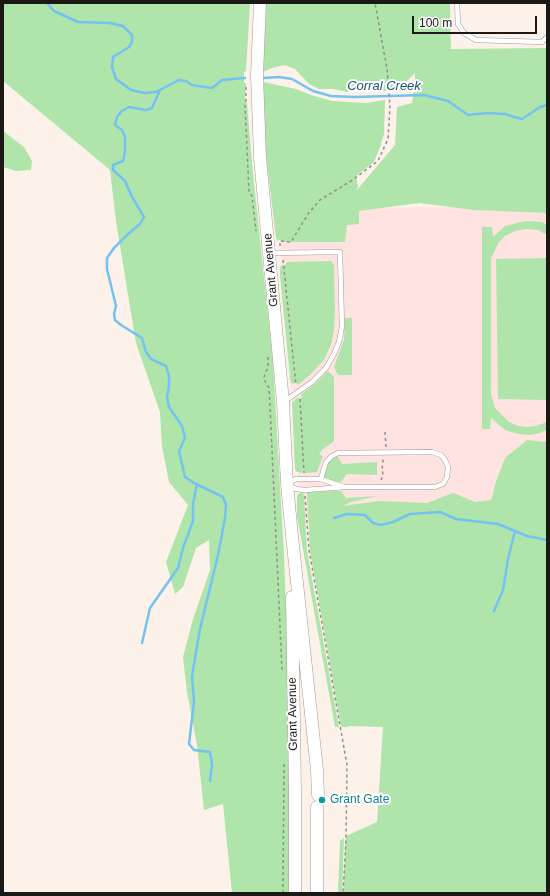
<!DOCTYPE html>
<style>
body{margin:0}
#map{position:relative;width:550px;height:896px;overflow:hidden;background:#fdf2ea;font-family:Arial,sans-serif}
canvas{display:block}
.frame{position:absolute;inset:0;border:4px solid #1c1816;pointer-events:none}
.scale{position:absolute;left:412px;top:16px;width:125px;height:18px;box-sizing:border-box;border:2px solid #1c1816;border-top:0;padding-left:5px;font-size:12px;line-height:14px;white-space:nowrap;color:#1c1816;-webkit-text-stroke:3px #fff;paint-order:stroke}
</style>
<div id="map">
<canvas width="550" height="896"></canvas>
<div class="frame"></div>
<div class="scale">100 m</div>
</div>
<script>
const c = document.querySelector('canvas').getContext('2d');
c.lineJoin = 'round';
function fillPath(path, color) { c.fillStyle = color; c.fill(path, 'evenodd'); }
const shape = rows => new Path2D(rows.map(r => 'M' + r).join(''));
function trace(path, color, width, dash) { c.strokeStyle = color; c.lineWidth = width; c.lineCap = dash ? 'butt' : 'round'; c.setLineDash(dash || []); c.stroke(path); }
function write(font, color, halo, rows, align = 'center') {
  c.font = font + ' Arial,sans-serif'; c.lineWidth = 4; c.setLineDash([]); c.textBaseline = 'middle'; c.strokeStyle = halo; c.fillStyle = color; for (const [text, x, y, turn = 0] of rows) {
    c.save(); c.translate(x, y); c.rotate((+turn || 0) * Math.PI / 180); c.textAlign = isNaN(turn) ? turn : align; if (halo) c.strokeText(text, 0, 0); c.fillText(text, 0, 0); c.restore();
  }
}
const education = shape([
 [547,206,547,495,520,506,302,526,278,209]
]);
const green = shape([
 [3,3,250,3,246,71,244,72,244,83,246,83,245,102,247,103,252,163,273,363,284,555,289,691,290,844,289,893,232,893,223,804,204,810,197,745,187,692,183,657,193,619,210,570,209,540,196,548,183,587,175,594,166,562,188,505,169,482,162,446,160,412,136,343,116,222,110,170,3,81],
 [266,3,450,3,451,49,547,48,547,213,474,210,419,203,359,211,359,224,347,225,345,242,284,242,279,240,278,241,276,238,266,155,263,109,263,82,296,89,311,95,332,101,366,103,385,100,384,134,380,147,374,162,356,176,358,187,356,191,395,145,397,107,412,103,415,84,415,73,397,91,383,91,365,88,347,92,334,89,319,89,309,84,295,69,285,65,272,68,263,72],
 [3,131,24,147,32,161,31,170,16,171,3,167],
 [526,221,542,222,547,225,547,235,538,230,526,229,515,231,505,236,499,242,491,258,491,394,495,408,509,422,518,426,527,427,536,426,547,422,547,430,540,433,530,435,518,434,505,430,491,418,490,429,482,429,482,227,492,227,493,237,505,226],
 [547,258,547,400,498,399,496,259],
 [331,261,334,265,335,312,334,330,331,345,324,360,310,375,299,384,297,385,297,383,295,383,294,384,291,383,290,378,280,276,280,267,282,265,285,265,287,262],
 [345,318,352,318,352,375,338,375,334,367,344,340],
 [328,371,334,377,334,441,322,450,319,454,323,456,317,472,305,473,305,471,303,470,302,473,297,472,295,470,292,403,298,397,299,399,302,397,301,394,315,384],
 [527,440,544,442,547,440,547,893,343,893,346,836,377,822,383,727,349,726,348,727,341,727,310,551,307,492,341,491,346,498,378,496,351,502,342,506,379,501,427,503,453,493,475,502,491,500,496,482,505,458],
 [336,456,338,457,342,464,377,462,377,475,347,474,341,482,327,480,323,477,327,464,330,460],
 [302,492,304,495,307,551,339,727,335,727,297,516,297,497,298,494],
 [344,838,342,893,338,893,340,841]
]);
const stream = shape([
 [47,3,54,11,78,22,110,23,123,26,132,35,132,42,129,47,113,57,112,67,116,79,131,90,144,93,156,92,179,80,186,81,192,85,212,88,222,80,245,78],
 [264,78,279,77,292,79,313,91,331,96,354,97,424,95,448,101,468,115,488,113,505,114,514,117,522,119,540,107,547,105],
 [160,90,152,108,146,110,129,107,122,111,117,117,115,125,122,130,125,137,125,152,123,161,113,165,113,170,125,181,131,195,144,217,140,224,128,234,114,248,107,258,107,269,116,306,114,314,115,320,121,325,142,338,146,352,151,359,166,366,169,376,169,386,167,397,169,407,182,426,185,438,179,451,185,477,194,483,223,497,226,505,225,518,218,555,200,629,192,676,194,702,189,744,194,750,210,752,212,765,210,781],
 [334,518,347,514,365,515,373,523,381,525,393,522,410,514,440,512,456,519,498,524,527,536,547,540],
 [494,611,503,590,508,559,515,531],
 [142,643,150,608,178,568,183,548,193,521,193,504,197,484]
]);
const path = shape([
 [246,87,246,102,245,105,249,192,252,196,256,231],
 [280,246,280,241,291,242,308,214,320,200,351,181,378,161,388,139,390,106,387,69,375,3],
 [283,260,296,385],
 [268,357,268,367,264,377,265,381,269,388,270,406,282,670],
 [300,399,304,473],
 [385,432,386,447],
 [381,480,383,476,382,464,384,458],
 [305,496,309,550,347,765,346,840,343,893],
 [283,893,284,764]
]);
const service = shape([
 [457,3,458,24,464,33,476,40,542,42,547,37],
 [270,253,340,252,342,327,339,342,334,354,326,368,312,382,285,401],
 [432,452,441,455,445,460,448,467,447,477,443,484,435,487,345,487,305,490,296,489,287,484,296,479,321,479,326,462,332,456,338,453,432,452],
 [321,479,344,487]
]);
const secondary = shape([
 [260,3,257,75,260,158,283,402,287,484,292,536,317,770,318,795],
 [292,597,295,791,295,893],
 [317,893,317,807]
]);
const markers = [
 [322,800,4,"#0f9aa8"]
];
const streetNames = [
 ["Grant Avenue",271,270,-95],
 ["Grant Avenue",293,714,-91]
];
const cultureNames = [
 ["Grant Gate",330,800]
];
const waterNames = [
 ["Corral Creek",384,86]
];
fillPath(education, '#fee3e0');
fillPath(green, '#afe5ab');
trace(stream, '#74c2f2', 2.5);
trace(service, '#a59b94', 5.5);
trace(secondary, '#a59b94', 13);
trace(path, '#958d88', 1.5, [3, 3]);
trace(service, '#fff', 4.5);
trace(secondary, '#fff', 12);
for (const [x, y, r, color] of markers) { const dot = new Path2D(); dot.arc(x, y, r, 0, 2 * Math.PI); c.fillStyle = color; c.fill(dot); trace(dot, '#fff', 1.5); }
write('12px', '#1c1816', '#fff', streetNames);
write('12px', '#0d838f', '#fff', cultureNames, 'left');
write('italic 13px', '#185474', '#fff', waterNames);
</script>
